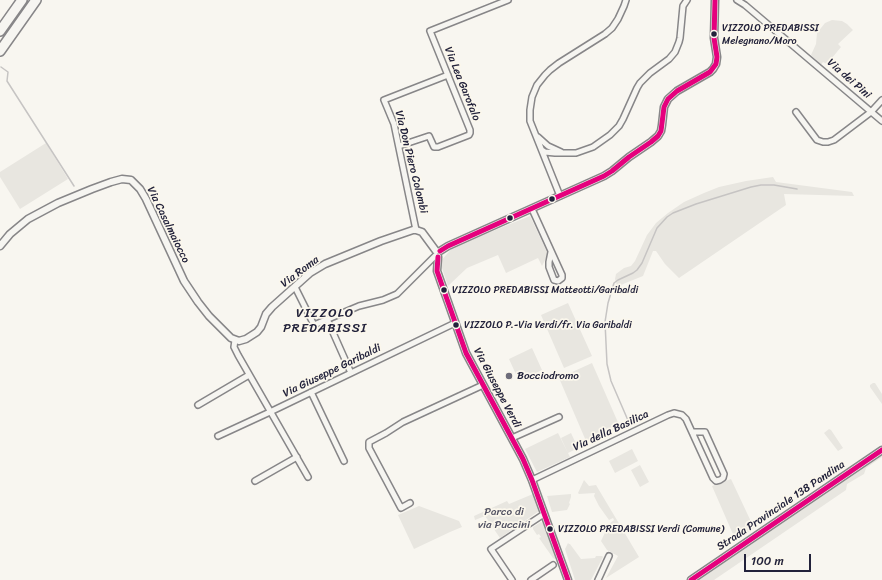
<!DOCTYPE html>
<style>
body{margin:0}
#map{position:relative;width:882px;height:580px;overflow:hidden;background:#f8f6f0;font-family:Sriracha,sans-serif}
canvas{display:block}
.scale{position:absolute;left:744px;top:554px;width:67px;height:18px;box-sizing:border-box;border:2px solid #22223b;border-top:0;padding-left:5px;font-size:12px;line-height:14px;white-space:nowrap;color:#22223b;-webkit-text-stroke:3px #fbf7ec;paint-order:stroke}
</style>
<div id="map">
<canvas width="882" height="580"></canvas>
<div class="scale">100 m</div>
</div>
<script>
const c = document.querySelector('canvas').getContext('2d');
c.lineJoin = 'round';
function fillPath(path, color) { c.fillStyle = color; c.fill(path, 'evenodd'); }
const shape = rows => new Path2D(rows.map(r => 'M' + r).join(''));
function trace(path, color, width, dash) { c.strokeStyle = color; c.lineWidth = width; c.lineCap = dash ? 'butt' : 'round'; c.setLineDash(dash || []); c.stroke(path); }
function write(font, color, halo, rows, align = 'center') {
  c.font = font + ' Sriracha,sans-serif'; c.lineWidth = 3.5; c.setLineDash([]); c.textBaseline = 'middle'; c.strokeStyle = halo; c.fillStyle = color; for (const [text, x, y, turn = 0] of rows) {
    c.save(); c.translate(x, y); c.rotate((+turn || 0) * Math.PI / 180); c.textAlign = isNaN(turn) ? turn : align; if (halo) c.strokeText(text, 0, 0); c.fillText(text, 0, 0); c.restore();
  }
}
const green = shape([
 [832,20,842,21,847,24,853,30,838,44,841,47,827,64,823,62,821,65,811,55,816,44,817,33,825,23],
 [46,143,68,179,20,209,0,177,0,172],
 [773,177,776,182,852,192,854,196,784,194,786,205,679,278,665,264,656,251,653,251,643,276,623,284,618,288,615,279,616,274,624,268,631,266,635,261,647,235,656,223,668,213,684,202,704,193,719,187,746,181],
 [530,216,548,254,542,266,538,258,506,273,498,255,467,268,448,286,440,262,453,247],
 [568,303,592,356,564,368,541,315],
 [532,348,542,370,519,381,509,359],
 [592,363,620,427,586,441,559,378],
 [873,383,875,383,882,394,882,404,870,387,870,385],
 [829,429,831,430,843,448,838,451,824,433],
 [558,433,568,453,561,438,571,433,578,448,568,453,570,457,537,472,525,449],
 [632,449,638,461,615,473,609,461],
 [882,454,882,457,866,468,864,474,847,484,846,490,714,580,695,580,863,465],
 [640,465,649,482,640,487,631,470],
 [731,479,754,528,736,541,712,486],
 [584,480,589,486,596,485,639,557,606,578,618,556,607,550,601,541,609,524,614,520,613,518,609,520,599,506,594,496,595,493,579,494,578,493],
 [533,494,539,511,500,538,485,516,475,520,474,516,507,501,509,504],
 [571,494,571,497,569,503,570,504,567,510,552,512,547,496],
 [419,506,459,521,462,527,450,532,414,549,398,515],
 [541,522,543,523,555,557,555,559,553,558,539,538,541,537,539,534,537,535,533,529,533,527],
 [568,543,569,544,570,544,581,559,595,558,596,556,602,556,603,557,591,580,575,580,565,549]
]);
const stream = shape([
 [1,67,8,72,7,81,74,186],
 [630,425,611,381,607,364,605,322,608,303,614,283,618,280,633,273,637,270,642,263,657,228,667,217,673,213,696,204,751,187,761,185,774,185,797,189]
]);
const minor = shape([
 [737,0,745,5,882,121],
 [796,112,817,140,823,142,828,142,834,140,871,112,882,100],
 [538,137,548,146,561,152],
 [399,146,429,136,434,147,438,147,469,135,470,133,470,130,430,31,508,0],
 [542,150,545,152,555,153,576,153,593,147,610,135,619,126,623,119,637,88,640,83,650,73,669,59,675,52,679,42,680,38,683,6,687,0],
 [560,196,530,121,530,110,532,97,537,85,545,75,550,70,559,63,605,34,612,28,618,19,624,6,626,0],
 [532,209,562,275,562,278,558,281,554,280,549,267,549,262,551,252],
 [416,230,394,124,384,100,448,75],
 [295,287,314,325,359,306,383,300,397,294,435,256],
 [327,319,351,373],
 [235,340,234,347,238,355,308,477],
 [311,392,344,461],
 [198,405,249,375],
 [218,436,270,412,455,323],
 [512,438,559,417],
 [532,480,668,415,674,413,682,415,686,419,713,478,716,481,720,480,723,478,724,474,705,432,692,432],
 [255,481,297,457],
 [410,503,401,508,369,448,369,442,386,433,403,422,483,385],
 [512,580,491,549,544,514],
 [531,580,553,565],
 [598,580,609,556]
]);
const tertiary = shape([
 [0,246,10,234,28,219,58,203,92,189,111,182,122,179,131,180,140,189,146,199,184,281,198,302,209,316,231,338,239,341,246,339,257,332,261,327,266,314,272,307,310,273,325,264,381,241,413,230,416,230,422,232,436,251],
 [440,251,448,246,604,176,612,171,629,157,651,142,658,136,661,131,662,125,664,107,668,99,677,91,710,72,713,69,716,64,717,57,714,38,715,0],
 [438,257,437,271,466,353,523,459,532,480,568,580],
 [691,580,882,450]
]);
const motorway = shape([
 [0,31,22,0],
 [0,51,36,0]
]);
const bus1 = shape([
 [440,251,448,246,604,176,612,171,629,157,651,142,658,136,661,131,664,107,668,99,677,91,710,72,716,64,717,57,714,38,715,0],
 [438,257,437,271,466,353,523,459,532,480,568,580],
 [691,580,882,450]
]);
const markers = [
 [714,34,3.5,"#22223b"],
 [552,199,3.5,"#22223b"],
 [510,218,3.5,"#22223b"],
 [444,290,3.5,"#22223b"],
 [456,325,3.5,"#22223b"],
 [509,376,4,"#6d6c7a"],
 [550,529,3.5,"#22223b"]
];
const busNames = [
 ["VIZZOLO PREDABISSI",722,28],
 ["Melegnano/Moro",722,41],
 ["VIZZOLO PREDABISSI Matteotti/Garibaldi",452,290],
 ["VIZZOLO P.-Via Verdi/fr. Via Garibaldi",464,325],
 ["VIZZOLO PREDABISSI Verdi (Comune)",558,529]
];
const streetNames = [
 ["Via dei Pini",849,79,41],
 ["Via Lea Garofalo",462,84,68],
 ["Via Don Piero Colombi",411,162,76],
 ["Via Casalmaiocco",168,225,64],
 ["Via Roma",300,272,-37],
 ["Via Giuseppe Garibaldi",332,371,-26],
 ["Via Giuseppe Verdi",497,388,62],
 ["Via della Basilica",611,431,-25],
 ["Strada Provinciale 138 Pandina",781,506,-34]
];
const poiNames = [
 ["Bocciodromo",517,376]
];
const parkNames = [
 ["Parco di",504,512],
 ["via Puccini",504,525]
];
const quarterNames = [
 ["VIZZOLO",325,314],
 ["PREDABISSI",325,329]
];
fillPath(green, '#e8e6e0');
trace(stream, '#c6c4c3', 1.5);
trace(minor, '#878688', 8);
trace(tertiary, '#878688', 9);
trace(motorway, '#878688', 12);
trace(minor, '#f6f5f1', 5);
trace(tertiary, '#f6f5f1', 6);
trace(motorway, '#f6f5f1', 9);
trace(bus1, '#e5007d', 5);
for (const [x, y, r, color] of markers) { const dot = new Path2D(); dot.arc(x, y, r, 0, 2 * Math.PI); c.fillStyle = color; c.fill(dot); trace(dot, '#fbf7ec', 1.5); }
write('10px', '#22223b', '#fbf7ec', busNames, 'left');
write('11px', '#22223b', '#fbf7ec', streetNames);
write('11px', '#22223b', '#fbf7ec', poiNames, 'left');
write('11px', '#505061', '#fbf7ec', parkNames);
c.letterSpacing = '1px';
write('13px', '#22223b', '#fbf7ec', quarterNames);
c.letterSpacing = '0px';
</script>
